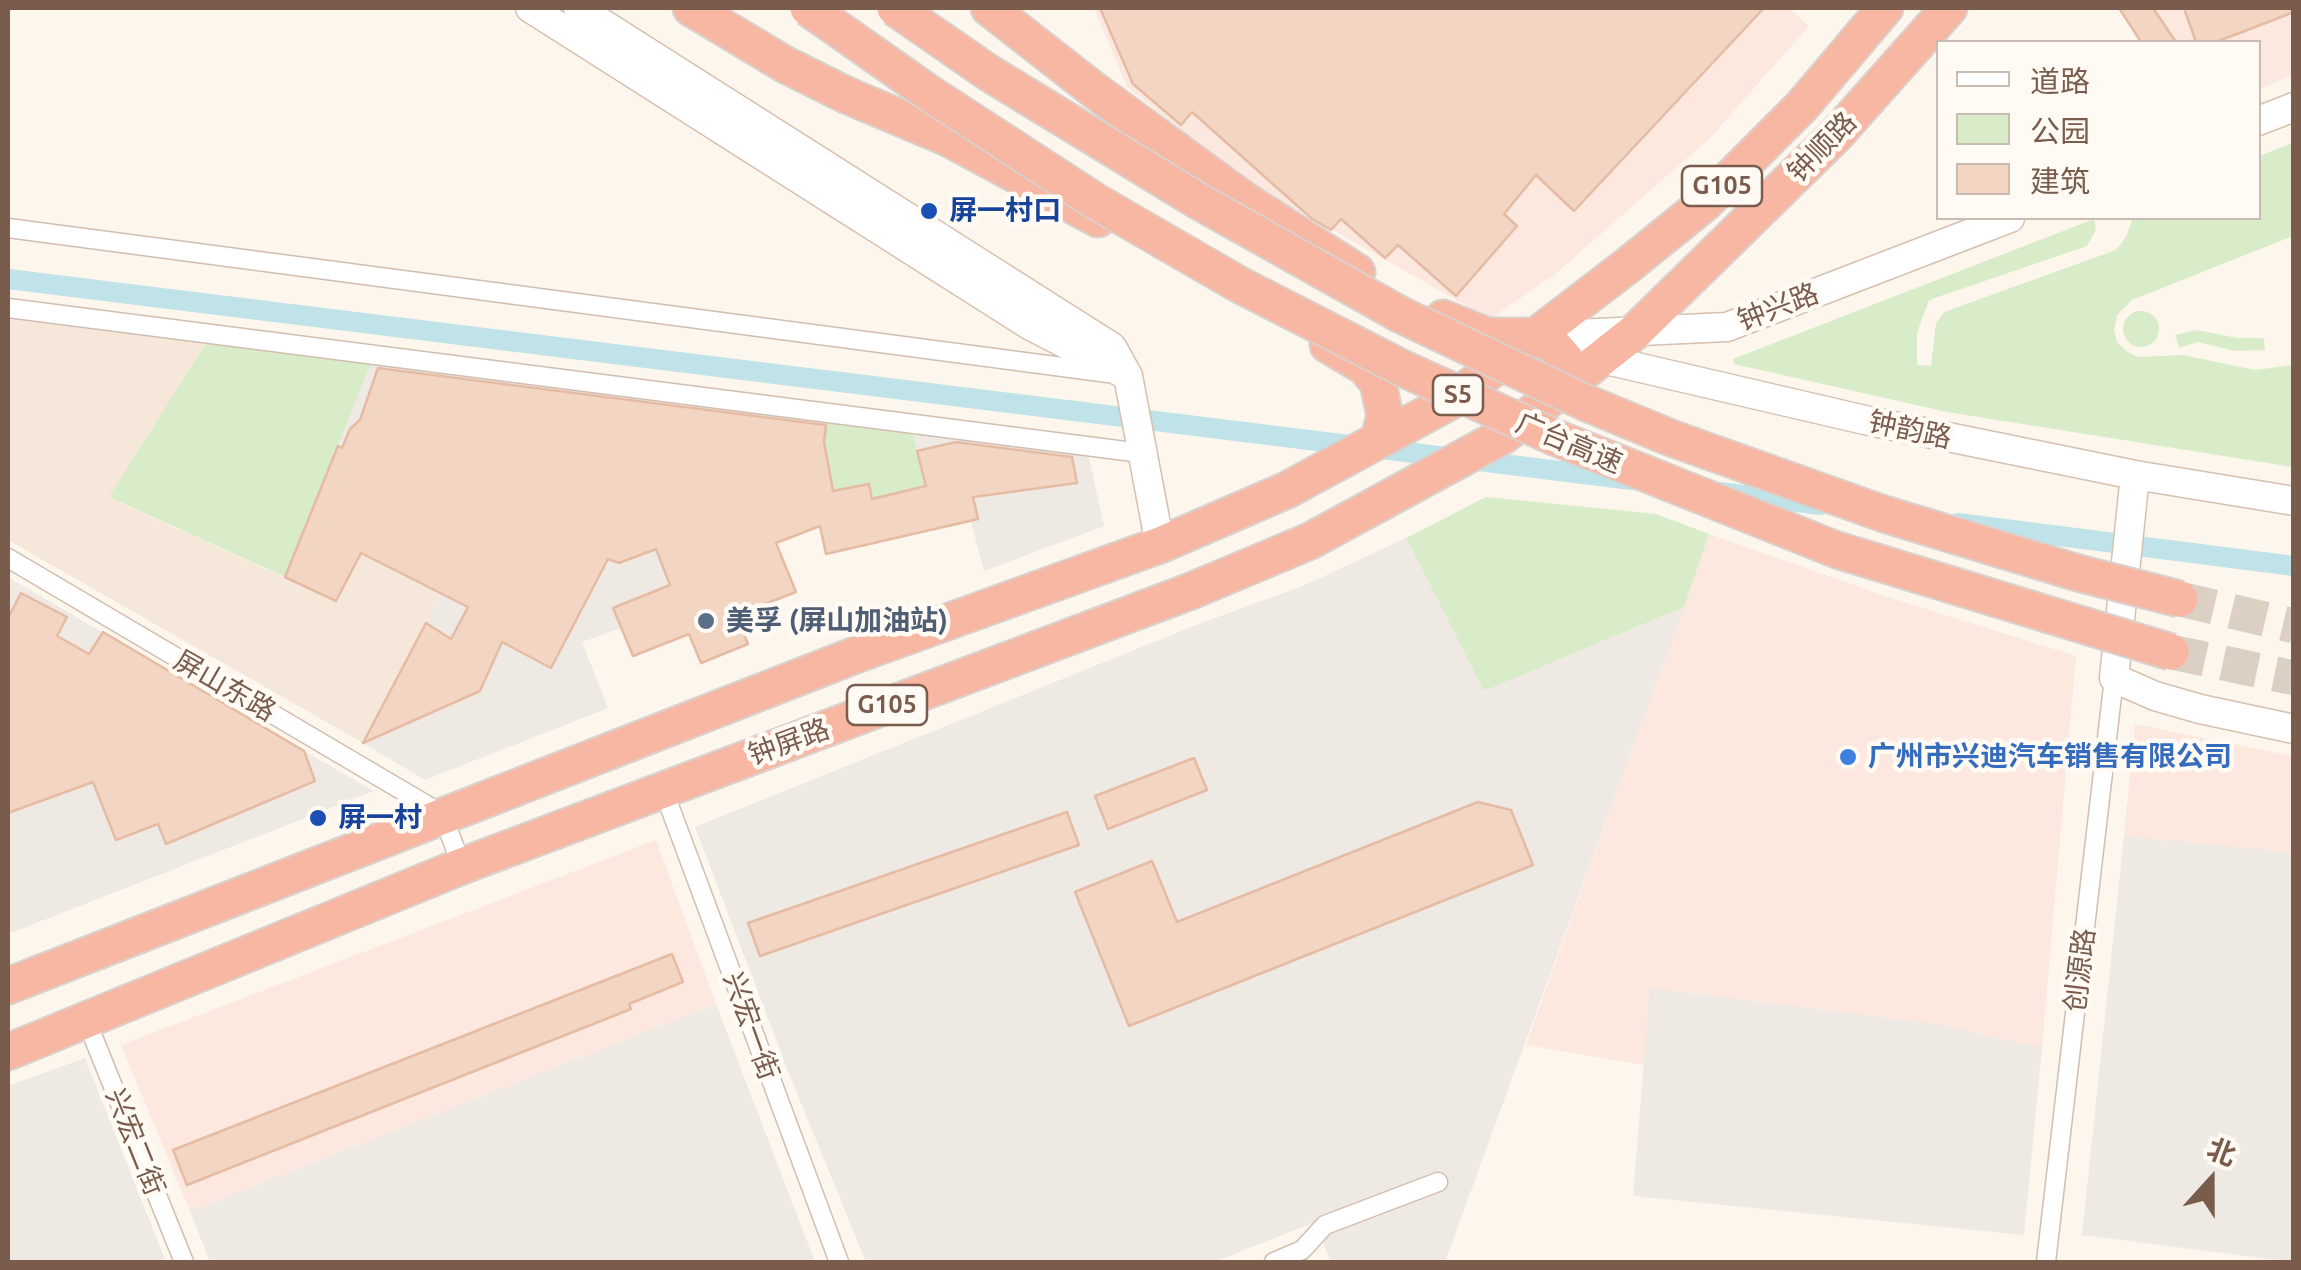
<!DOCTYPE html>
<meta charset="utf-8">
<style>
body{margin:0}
#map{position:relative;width:2301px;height:1270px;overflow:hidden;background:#fdf6ec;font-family:Ubuntu,"Noto Sans SC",sans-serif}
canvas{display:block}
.frame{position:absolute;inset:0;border:10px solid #7a5c4d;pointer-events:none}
.legend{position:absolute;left:1936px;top:40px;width:325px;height:180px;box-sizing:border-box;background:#fffaf3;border:2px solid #cabbb1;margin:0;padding:12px 18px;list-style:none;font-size:30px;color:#7a5c4d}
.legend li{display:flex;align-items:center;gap:20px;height:50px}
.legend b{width:50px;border:2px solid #cabbb1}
.north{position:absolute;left:2161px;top:1130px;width:100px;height:100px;-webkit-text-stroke:8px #fffaf3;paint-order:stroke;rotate:21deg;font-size:28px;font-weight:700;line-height:40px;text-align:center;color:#7a5c4d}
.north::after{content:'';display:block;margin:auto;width:35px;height:45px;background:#7a5c4d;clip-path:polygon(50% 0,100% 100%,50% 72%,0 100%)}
</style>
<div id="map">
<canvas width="2301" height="1270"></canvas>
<div class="frame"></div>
<ul class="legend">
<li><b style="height:12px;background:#fff"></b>道路</li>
<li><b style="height:28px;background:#d8ecc9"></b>公园</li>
<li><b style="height:28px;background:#f3d5c3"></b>建筑</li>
</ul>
<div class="north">北</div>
</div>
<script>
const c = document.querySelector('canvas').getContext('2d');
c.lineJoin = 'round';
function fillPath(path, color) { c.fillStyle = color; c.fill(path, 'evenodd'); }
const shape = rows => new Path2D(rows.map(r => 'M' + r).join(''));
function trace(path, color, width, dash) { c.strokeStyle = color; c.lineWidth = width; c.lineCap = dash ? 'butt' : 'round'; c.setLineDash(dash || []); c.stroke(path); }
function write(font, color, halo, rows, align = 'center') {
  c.font = font + ' Ubuntu,"Noto Sans SC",sans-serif'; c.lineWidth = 9; c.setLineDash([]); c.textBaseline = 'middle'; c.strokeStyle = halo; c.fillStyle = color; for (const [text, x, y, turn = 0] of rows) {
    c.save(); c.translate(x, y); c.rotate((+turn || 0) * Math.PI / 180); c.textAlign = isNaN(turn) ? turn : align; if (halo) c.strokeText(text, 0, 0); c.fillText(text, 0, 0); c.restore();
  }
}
const residential = shape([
 [8,313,208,340,110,498,336,601,361,553,441,594,363,743,8,540]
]);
const commercial = shape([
 [1094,8,1788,8,1809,26,1709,139,1554,275,1490,319,1244,180,1127,87],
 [2119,8,2293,8,2293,75,2259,89,2258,42,2141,42],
 [1709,534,1888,597,2076,656,2042,1048,1936,1024,1651,988,1644,1065,1526,1045],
 [2135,724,2293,756,2293,854,2124,836],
 [656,840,716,1004,190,1211,121,1045]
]);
const industrial = shape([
 [371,364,1088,453,1104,526,984,571,971,522,826,554,820,527,776,543,614,608,621,628,582,642,608,708,425,780,363,743,441,593,361,553,336,601,285,577],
 [1406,538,1484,691,1684,607,1445,1262,1325,1262,1330,1260,1315,1222,1214,1262,866,1262,790,1076,695,827,1204,622,1303,586],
 [8,577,304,751,374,791,8,934],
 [2124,836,2293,853,2293,1262,2082,1235],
 [1650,988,1936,1024,2042,1048,2024,1235,1633,1196],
 [716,1004,815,1262,210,1262,190,1211],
 [85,1058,166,1262,8,1262,8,1086]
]);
const green = shape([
 [2293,143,2293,236,2132,300,2117,315,2114,330,2117,342,2126,351,2138,357,2183,355,2255,370,2293,365,2293,467,1947,412,1734,364,1733,359,2094,219,2096,230,2087,246,1929,300,1917,333,1917,365,1931,366,1936,323,1944,312,2116,250,2126,237,2133,218,2258,218,2259,156],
 '2123 329a18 18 0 1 1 36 0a18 18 0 1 1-36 0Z',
 [2197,330,2237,338,2264,338,2265,350,2235,351,2198,342,2179,348,2175,335],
 [208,340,371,364,285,577,109,497],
 [827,420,912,432,926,486,872,499,869,484,833,491,824,442],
 [1486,497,1656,514,1709,534,1684,607,1484,691,1406,538]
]);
const canal = shape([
 [8,279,1632,480],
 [1720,492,1820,505],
 [1958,523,2294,566]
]);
const building = shape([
 [1100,8,1764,8,1574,211,1536,175,1504,214,1517,226,1456,296,1398,245,1385,258,1341,219,1331,230,1311,218,1192,112,1181,125,1133,84,1100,8],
 [2119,8,2153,8,2176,42,2141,42,2119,8],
 [2184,8,2294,8,2294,12,2216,42,2196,42,2184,8],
 [378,368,826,425,824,442,833,491,869,484,872,499,926,486,917,451,956,442,1072,457,1077,483,973,497,978,519,826,554,820,526,776,543,796,592,736,615,748,644,701,663,689,634,633,656,613,608,670,585,656,549,619,563,608,559,551,668,502,642,480,691,363,743,426,623,451,639,468,607,361,553,336,601,285,577,338,446,342,448,350,429,360,420,378,368],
 [21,593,67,617,57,636,89,654,103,632,304,751,315,781,166,844,158,824,116,840,93,782,8,813,8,618,21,593],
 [1194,758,1207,790,1108,829,1095,796,1194,758],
 [1478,802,1511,810,1533,865,1129,1026,1075,892,1152,861,1177,922,1478,802],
 [1067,812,1079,845,760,956,748,923,1067,812],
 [672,954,683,982,629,1004,631,1009,187,1185,173,1150,672,954]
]);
const highwayTunnel = shape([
 [2180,599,2294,626],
 [2171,652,2294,678]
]);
const street = shape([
 [8,228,1108,373],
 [8,308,1141,453],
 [8,558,442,814,462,866],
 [663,789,839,1262],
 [87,1022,184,1262],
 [1274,1262,1302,1250,1325,1225,1438,1182],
 [2046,1262,2114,678]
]);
const secondary = shape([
 [530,8,1029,325,1122,373],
 [578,8,1112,347,1128,376,1160,545],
 [2258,121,2294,107],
 [1533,336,1727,327,2010,218],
 [1585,355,1869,421,2135,475,2294,501],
 [2135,475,2114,678,2155,696,2200,709,2294,729]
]);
const highway = shape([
 [691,8,784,64,846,95,948,138,1098,219],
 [989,8,1094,90,1246,201,1357,272],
 [1443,318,1488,336,1533,336,1553,345,1566,360,1563,388],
 [1328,345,1365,367,1378,383,1385,416,1379,438],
 [8,986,853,656,1160,545,1287,490,1451,401,1627,266,1705,203,1802,106,1885,8],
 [8,1052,462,866,1191,591,1310,541,1503,436,1637,330,1835,136,1949,8]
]);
const highwayBridge = shape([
 [808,8,929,93,1095,201,1238,284,1404,369,1554,437,1837,550,2171,652],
 [895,8,989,73,1200,202,1401,315,1584,402,1671,438,1884,514,2078,573,2180,599]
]);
const markers = [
 [929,211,10,"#1a4fb4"],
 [706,621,10,"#5c6f8a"],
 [1848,757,10,"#3f7fe0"],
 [318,818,10,"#1a4fb4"]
];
const shields = [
 [1722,186,80],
 [1458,395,50],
 [887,705,80]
];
const shieldNames = [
 ["G105",1722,186],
 ["S5",1458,395],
 ["G105",887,705]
];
const streetNames = [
 ["钟顺路",1822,147,-46],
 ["钟兴路",1778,307,-21],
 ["钟韵路",1910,430,12],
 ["广台高速",1569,443,23],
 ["屏山东路",225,686,30],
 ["钟屏路",789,742,-20],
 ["创源路",2080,970,-83],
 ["兴宏一街",751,1026,70],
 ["兴宏二街",135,1142,68]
];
const transitNames = [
 ["屏一村口",949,211],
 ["屏一村",338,818]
];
const serviceNames = [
 ["美孚 (屏山加油站)",726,621]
];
const shopNames = [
 ["广州市兴迪汽车销售有限公司",1868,757]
];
fillPath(residential, '#f5e8da');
fillPath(commercial, '#fde8e0');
fillPath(industrial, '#efe9e4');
fillPath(green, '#d8ecc9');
trace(canal, '#bfe3e8', 20);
fillPath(building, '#f3d5c3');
trace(building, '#e6bba3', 2.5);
trace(highwayTunnel, '#dcd0c4', 35, [35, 18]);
trace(street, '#d1beb0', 21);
trace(secondary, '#d6c0b0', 31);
trace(highway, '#dad1cd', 39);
trace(street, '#fff', 18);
trace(secondary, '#fff', 28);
trace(highway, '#f7b7a3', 35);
trace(highwayBridge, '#dad1cd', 39, []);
trace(highwayBridge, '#f7b7a3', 35);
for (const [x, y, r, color] of markers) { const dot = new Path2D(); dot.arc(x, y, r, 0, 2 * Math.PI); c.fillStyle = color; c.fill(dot); trace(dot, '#fffaf3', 4); }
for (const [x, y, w] of shields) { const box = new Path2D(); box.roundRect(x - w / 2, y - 20, w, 40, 8); c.fillStyle = '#fffaf3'; c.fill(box); trace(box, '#7a5c4d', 2.5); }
write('bold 25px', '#7a5c4d', null, shieldNames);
write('28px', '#7a5c4d', '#fffaf3', streetNames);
write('bold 28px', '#164399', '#fffaf3', transitNames, 'left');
write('bold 28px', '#4e5e75', '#fffaf3', serviceNames, 'left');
write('bold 28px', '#366cbe', '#fffaf3', shopNames, 'left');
</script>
